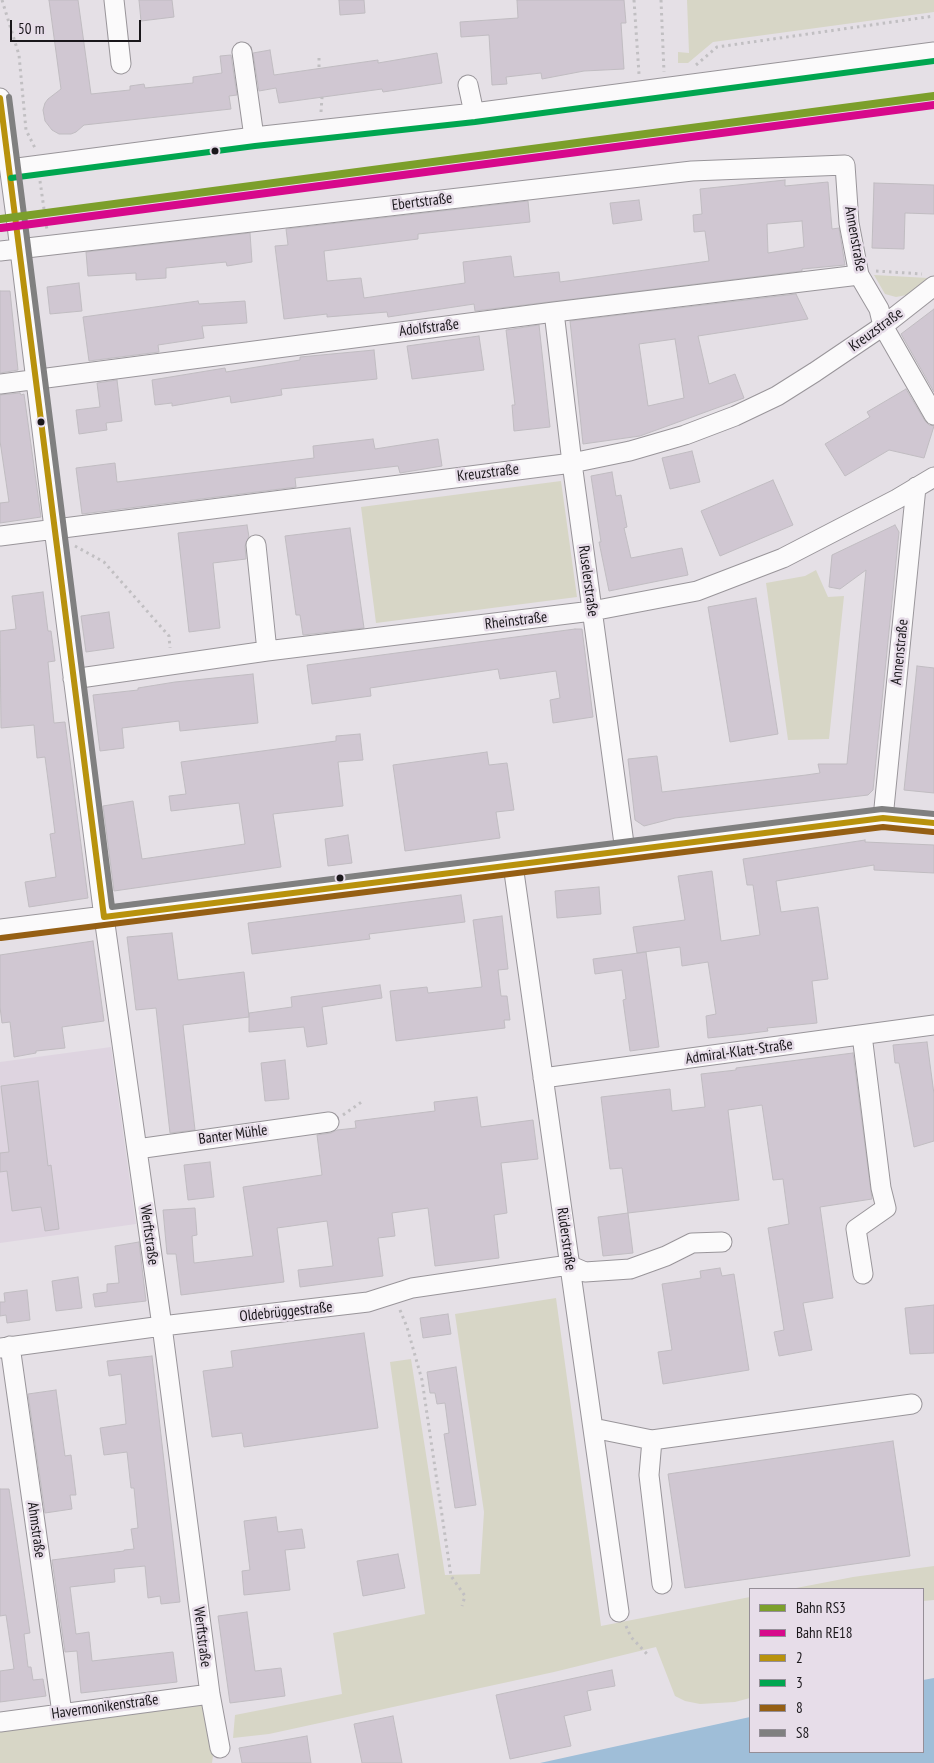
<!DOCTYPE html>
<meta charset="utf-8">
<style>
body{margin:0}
#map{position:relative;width:934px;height:1763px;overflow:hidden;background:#e5e0e6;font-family:"PT Sans Narrow",sans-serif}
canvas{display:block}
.legend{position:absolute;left:749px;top:1588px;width:175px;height:165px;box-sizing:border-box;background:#e7dde9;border:1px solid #958e97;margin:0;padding:6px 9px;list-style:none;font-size:15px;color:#1a171b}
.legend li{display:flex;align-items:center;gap:10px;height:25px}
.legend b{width:25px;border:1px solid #958e97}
.scale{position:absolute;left:10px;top:20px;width:131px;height:22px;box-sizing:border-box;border:2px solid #1a171b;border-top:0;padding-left:6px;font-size:15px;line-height:18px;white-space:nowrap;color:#1a171b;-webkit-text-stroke:4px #e7dde9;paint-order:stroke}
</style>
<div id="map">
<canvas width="934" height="1763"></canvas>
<ul class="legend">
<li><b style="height:6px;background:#7c9f2b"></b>Bahn RS3</li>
<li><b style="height:6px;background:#d7098b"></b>Bahn RE18</li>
<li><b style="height:6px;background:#b8920d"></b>2</li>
<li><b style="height:6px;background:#00a650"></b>3</li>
<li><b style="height:6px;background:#955f14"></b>8</li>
<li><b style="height:6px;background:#808080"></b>S8</li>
</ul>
<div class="scale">50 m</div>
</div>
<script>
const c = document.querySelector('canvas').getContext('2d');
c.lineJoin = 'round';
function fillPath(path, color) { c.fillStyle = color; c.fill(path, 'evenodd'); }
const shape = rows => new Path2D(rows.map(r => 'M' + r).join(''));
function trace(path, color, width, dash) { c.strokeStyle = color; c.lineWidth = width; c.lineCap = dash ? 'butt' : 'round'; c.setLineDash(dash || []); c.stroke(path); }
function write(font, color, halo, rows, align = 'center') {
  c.font = font + ' "PT Sans Narrow",sans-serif'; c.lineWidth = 5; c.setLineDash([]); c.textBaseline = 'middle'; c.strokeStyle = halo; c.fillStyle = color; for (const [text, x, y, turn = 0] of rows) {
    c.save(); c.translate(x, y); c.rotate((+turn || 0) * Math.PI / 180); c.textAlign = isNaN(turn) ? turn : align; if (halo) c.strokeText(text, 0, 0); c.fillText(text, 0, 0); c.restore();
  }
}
const built = shape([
 [111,1047,136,1224,0,1243,0,1062]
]);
const green = shape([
 [687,0,934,0,934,12,713,42,688,63,678,63,678,52,689,53],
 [874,275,928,278,907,295,896,297,885,294],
 [561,481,577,597,376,623,361,507],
 [816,570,828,597,844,596,829,739,788,740,766,583,805,576],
 [556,1298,601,1626,750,1597,750,1698,735,1702,700,1704,685,1701,675,1696,656,1647,554,1672,269,1734,233,1738,235,1715,342,1694,333,1633,425,1614,390,1362,411,1359,445,1575,480,1574,484,1512,455,1314],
 [934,1566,934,1600,923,1601,923,1589,791,1589,853,1577],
 [203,1700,218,1748,213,1756,212,1763,0,1763,0,1728]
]);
const water = shape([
 [934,1678,934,1763,540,1763,750,1717,750,1752,923,1752,923,1680]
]);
const building = shape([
 [49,0,78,0,91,94,130,90,130,86,144,84,145,88,193,83,193,77,222,73,220,56,231,55,237,95,229,96,231,109,84,125,76,132,71,134,59,134,52,130,45,121,43,110,45,103,48,99,61,89,49,0],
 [139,0,172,0,174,17,141,21,139,0],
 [339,0,364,0,365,13,340,15,339,0],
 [517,0,624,0,626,23,621,23,624,69,584,71,542,79,541,73,506,77,507,84,492,85,489,35,461,37,460,22,518,18,517,0],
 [270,50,274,75,378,60,378,63,437,53,442,83,383,92,382,89,279,103,276,88,259,91,253,53,270,50],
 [785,180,785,186,828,182,832,229,839,228,845,265,802,269,802,271,475,311,474,304,388,317,387,312,327,317,327,314,284,319,275,246,288,245,286,229,528,201,530,222,418,234,418,239,324,251,327,281,361,278,364,298,465,283,463,262,511,256,514,277,559,272,560,282,709,261,705,231,694,232,693,215,702,214,700,189,785,180],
 [802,221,804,247,768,253,767,224,802,221],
 [874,183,934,185,934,214,905,213,904,249,872,248,874,183],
 [639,200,642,220,613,224,610,203,639,200],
 [250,233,252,262,227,266,226,262,166,268,166,278,136,280,136,273,88,276,86,252,250,233],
 [79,283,82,311,50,314,47,287,79,283],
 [0,291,10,291,18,370,0,373,0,291],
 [796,294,808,319,698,336,709,384,735,374,744,398,640,436,583,444,570,321,796,294],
 [675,339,684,398,648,406,639,344,675,339],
 [198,301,199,304,245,301,247,323,202,326,204,338,158,345,159,352,89,361,83,317,198,301],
 [934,309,934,392,901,334,934,309],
 [539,325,550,427,514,431,512,405,515,405,506,330,539,325],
 [479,336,484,370,412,379,407,346,479,336],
 [374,350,377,379,281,389,282,395,231,403,230,396,172,406,172,403,155,405,152,380,225,368,226,372,300,360,300,357,374,350],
 [117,380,122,421,106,423,107,430,79,434,76,410,100,407,97,383,117,380],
 [906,389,925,421,929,425,934,426,924,458,889,450,845,476,825,444,870,417,867,412,906,389],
 [20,393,21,395,24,394,41,517,0,523,0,503,9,502,0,441,0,395,20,393],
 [373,439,375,449,438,439,442,466,400,473,398,466,295,478,296,487,82,514,76,468,115,463,117,482,314,458,313,446,373,439],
 [692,451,700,482,670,489,662,458,692,451],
 [612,472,616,496,621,495,627,527,624,528,631,558,682,548,688,575,609,591,599,542,601,542,591,476,612,472],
 [773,480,793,525,720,556,701,511,773,480],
 [247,525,249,537,245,546,246,559,213,563,220,628,189,632,178,533,247,525],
 [895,525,899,532,873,790,868,795,675,818,644,826,635,820,628,759,657,756,662,792,806,775,820,773,818,764,847,764,866,570,840,589,829,587,832,555,895,525],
 [350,528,364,628,303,635,300,615,296,615,285,536,350,528],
 [43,592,48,631,51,631,55,661,48,662,54,723,65,722,88,898,29,907,25,882,56,877,50,834,55,833,45,757,37,758,34,725,1,728,0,631,16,629,12,596,43,592],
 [756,598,778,734,730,742,708,607,756,598],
 [109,612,114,648,86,652,81,616,109,612],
 [575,629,582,629,593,717,553,723,550,700,560,698,556,671,500,679,498,669,370,688,371,696,312,704,307,665,575,629],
 [917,666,934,668,934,793,904,790,917,666],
 [253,674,258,723,180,731,179,721,122,728,124,748,100,751,93,695,138,690,138,688,175,682,253,674],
 [360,734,363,760,338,762,343,806,273,814,281,867,114,891,103,806,133,801,142,859,245,844,239,803,171,811,169,796,186,794,181,762,336,741,336,736,360,734],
 [487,752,489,765,507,763,514,810,496,812,500,838,405,851,393,765,487,752],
 [348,835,352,863,328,866,325,839,348,835],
 [865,840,865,842,934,845,934,873,874,870,874,865,776,881,781,912,818,907,828,979,812,981,817,1023,767,1028,768,1031,745,1034,708,1038,706,1016,716,1014,708,962,682,966,680,947,637,953,633,927,685,920,678,876,712,871,721,941,760,935,753,885,747,885,743,859,865,840],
 [599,887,601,914,557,918,555,891,599,887],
 [461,895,465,922,369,934,370,939,252,954,248,923,461,895],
 [502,916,508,969,498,970,501,996,507,996,510,1020,504,1020,505,1028,396,1041,390,991,427,987,428,993,482,987,473,920,502,916],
 [172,933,178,980,244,972,249,1017,183,1025,195,1130,170,1133,156,1008,136,1010,127,937,172,933],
 [93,941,104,1021,62,1027,65,1048,36,1051,36,1053,14,1057,10,1022,2,1023,0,1007,0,955,93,941],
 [646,952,659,1047,630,1051,623,1000,626,999,622,970,595,974,593,959,646,952],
 [380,985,382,998,322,1007,327,1044,307,1047,304,1027,249,1032,249,1013,292,1007,291,997,380,985],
 [927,1042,934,1094,934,1141,914,1147,899,1063,895,1063,893,1045,927,1042],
 [853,1053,872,1199,820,1207,833,1298,803,1303,812,1350,779,1356,774,1332,784,1330,768,1228,789,1224,783,1179,773,1180,762,1105,728,1110,739,1200,628,1213,622,1168,610,1169,601,1097,670,1089,672,1111,705,1107,701,1074,736,1070,736,1068,853,1053],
 [285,1060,289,1099,265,1101,261,1063,285,1060],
 [38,1081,48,1166,51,1165,59,1229,45,1231,41,1207,12,1211,7,1171,0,1172,0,1153,9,1152,1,1086,38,1081],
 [477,1097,481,1127,533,1120,538,1159,501,1163,507,1213,494,1215,499,1258,435,1266,428,1208,392,1213,395,1236,378,1238,383,1276,300,1287,298,1270,333,1266,327,1221,277,1228,284,1282,181,1295,176,1254,167,1254,163,1210,195,1208,197,1235,192,1236,194,1263,253,1256,243,1187,322,1175,317,1135,331,1133,337,1130,356,1128,355,1121,435,1111,434,1102,477,1097],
 [210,1162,214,1197,188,1200,184,1165,210,1162],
 [628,1213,633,1253,603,1256,598,1217,628,1213],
 [139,1242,146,1301,95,1307,93,1294,107,1292,107,1284,119,1283,115,1246,139,1242],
 [720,1268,722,1276,734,1274,749,1370,663,1384,658,1352,672,1350,662,1284,701,1278,700,1271,720,1268],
 [78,1277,82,1308,56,1311,52,1281,78,1277],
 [27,1290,30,1320,7,1323,6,1315,0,1316,0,1302,5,1302,4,1293,27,1290],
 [934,1305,934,1353,910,1354,905,1308,934,1305],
 [448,1314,451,1334,423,1338,420,1318,448,1314],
 [364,1333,378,1428,244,1447,242,1433,212,1437,203,1371,233,1367,231,1351,364,1333],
 [152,1356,180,1602,161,1604,160,1596,148,1598,145,1566,114,1569,115,1582,70,1587,76,1634,89,1632,92,1661,173,1652,177,1682,81,1693,77,1651,65,1652,52,1560,124,1551,124,1550,134,1549,131,1529,138,1528,134,1488,131,1488,127,1452,104,1455,100,1428,126,1424,121,1374,109,1376,107,1361,152,1356],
 [456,1367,476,1505,455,1508,444,1434,449,1433,445,1403,437,1404,435,1393,430,1393,427,1372,456,1367],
 [56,1390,65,1456,71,1455,76,1495,70,1495,72,1509,45,1513,28,1394,56,1390],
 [893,1441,910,1556,685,1588,668,1474,893,1441],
 [0,1489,9,1489,30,1633,24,1634,28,1667,31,1667,33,1680,43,1679,46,1696,0,1702,0,1671,14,1669,6,1615,0,1616,0,1489],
 [276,1517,278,1532,302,1529,305,1548,285,1550,290,1590,244,1595,242,1571,250,1570,244,1521,276,1517],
 [398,1554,405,1588,363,1596,357,1561,398,1554],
 [247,1612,255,1671,281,1668,285,1696,230,1703,218,1616,247,1612],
 [612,1670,615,1686,587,1691,591,1710,564,1716,571,1746,510,1759,496,1695,612,1670],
 [393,1716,402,1763,362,1763,354,1724,393,1716],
 [307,1736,311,1763,242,1763,239,1748,307,1736]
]);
const path = shape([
 [2,0,19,55,26,130,35,148],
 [634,0,639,74],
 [661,0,664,72],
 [319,58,319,68],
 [696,65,717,47,934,16],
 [321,112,322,97],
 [40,181,47,230],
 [876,271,922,274],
 [75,546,104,562,169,636,170,648],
 [343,1115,363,1101],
 [400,1310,407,1327,422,1380,451,1576,465,1596,462,1606],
 [626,1626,631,1637,647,1654]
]);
const minor = shape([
 [114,0,121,64],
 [242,52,254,137],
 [468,85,474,113],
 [0,98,16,217,54,528,104,917,162,1326,210,1694,220,1748],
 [10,169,254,137,474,113,934,52],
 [0,251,692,171,845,165,849,223,859,275,879,309,883,326,934,415],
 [554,312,572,463,625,851],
 [0,384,554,312,859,275],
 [0,536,572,463,630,451,685,435,735,416,777,396,815,372,883,326,934,286],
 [256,545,267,651],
 [73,679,267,651,592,611,697,591,783,558,897,499,934,477],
 [883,818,916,487],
 [513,865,619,1612],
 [0,929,883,818,934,823],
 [862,1035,881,1188,886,1208,856,1229,863,1274],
 [543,1078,934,1025],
 [137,1149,329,1122],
 [569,1265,585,1272,630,1269,666,1256,692,1243,722,1242],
 [10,1346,62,1713],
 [0,1348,162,1326,368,1302,412,1288,569,1265],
 [593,1428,652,1440,912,1404],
 [652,1440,649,1475,662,1584],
 [0,1722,210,1694]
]);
const bus1 = shape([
 [0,98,104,917],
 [104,917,883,818,934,823]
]);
const bus2 = shape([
 [11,178,255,146,475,122,934,61]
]);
const bus3 = shape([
 [1,938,883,827,933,832]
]);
const bus4 = shape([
 [9,97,112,907,882,809,934,814]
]);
const rail1 = shape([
 [0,219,934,96]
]);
const rail2 = shape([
 [1,228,934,105]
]);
const markers = [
 [215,151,4.5,"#1a171b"],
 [41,422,4.5,"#1a171b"],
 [340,878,4.5,"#1a171b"]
];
const streetNames = [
 ["Ebertstraße",422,202,-7],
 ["Annenstraße",855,239,80],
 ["Adolfstraße",429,328,-7],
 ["Kreuzstraße",876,330,-36],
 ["Kreuzstraße",488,473,-7],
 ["Ruselerstraße",588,581,82],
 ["Rheinstraße",516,621,-7],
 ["Annenstraße",900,652,-84],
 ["Admiral-Klatt-Straße",739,1052,-8],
 ["Banter Mühle",233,1135,-8],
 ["Werftstraße",149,1235,82],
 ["Rüderstraße",566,1239,82],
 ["Oldebrüggestraße",286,1312,-6],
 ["Ahmstraße",36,1530,82],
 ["Werftstraße",202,1637,83],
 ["Havermonikenstraße",105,1707,-8]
];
fillPath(built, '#ded4e0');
fillPath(green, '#d7d6c6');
fillPath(water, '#9fbed8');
fillPath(building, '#d0c7d2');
trace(building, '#c0bcc1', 1);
trace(minor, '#99959a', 21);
trace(path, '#c1bfc2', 3, [2.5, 4]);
trace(minor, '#fbfafb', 19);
trace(bus1, '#b8920d', 6);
trace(bus2, '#00a650', 6);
trace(bus3, '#955f14', 6);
trace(bus4, '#808080', 6);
trace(rail1, '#7c9f2b', 8);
trace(rail2, '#d7098b', 8);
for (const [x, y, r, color] of markers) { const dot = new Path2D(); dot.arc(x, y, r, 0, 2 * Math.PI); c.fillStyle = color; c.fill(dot); trace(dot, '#e7dde9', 2); }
write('15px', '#1a171b', '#e7dde9', streetNames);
</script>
